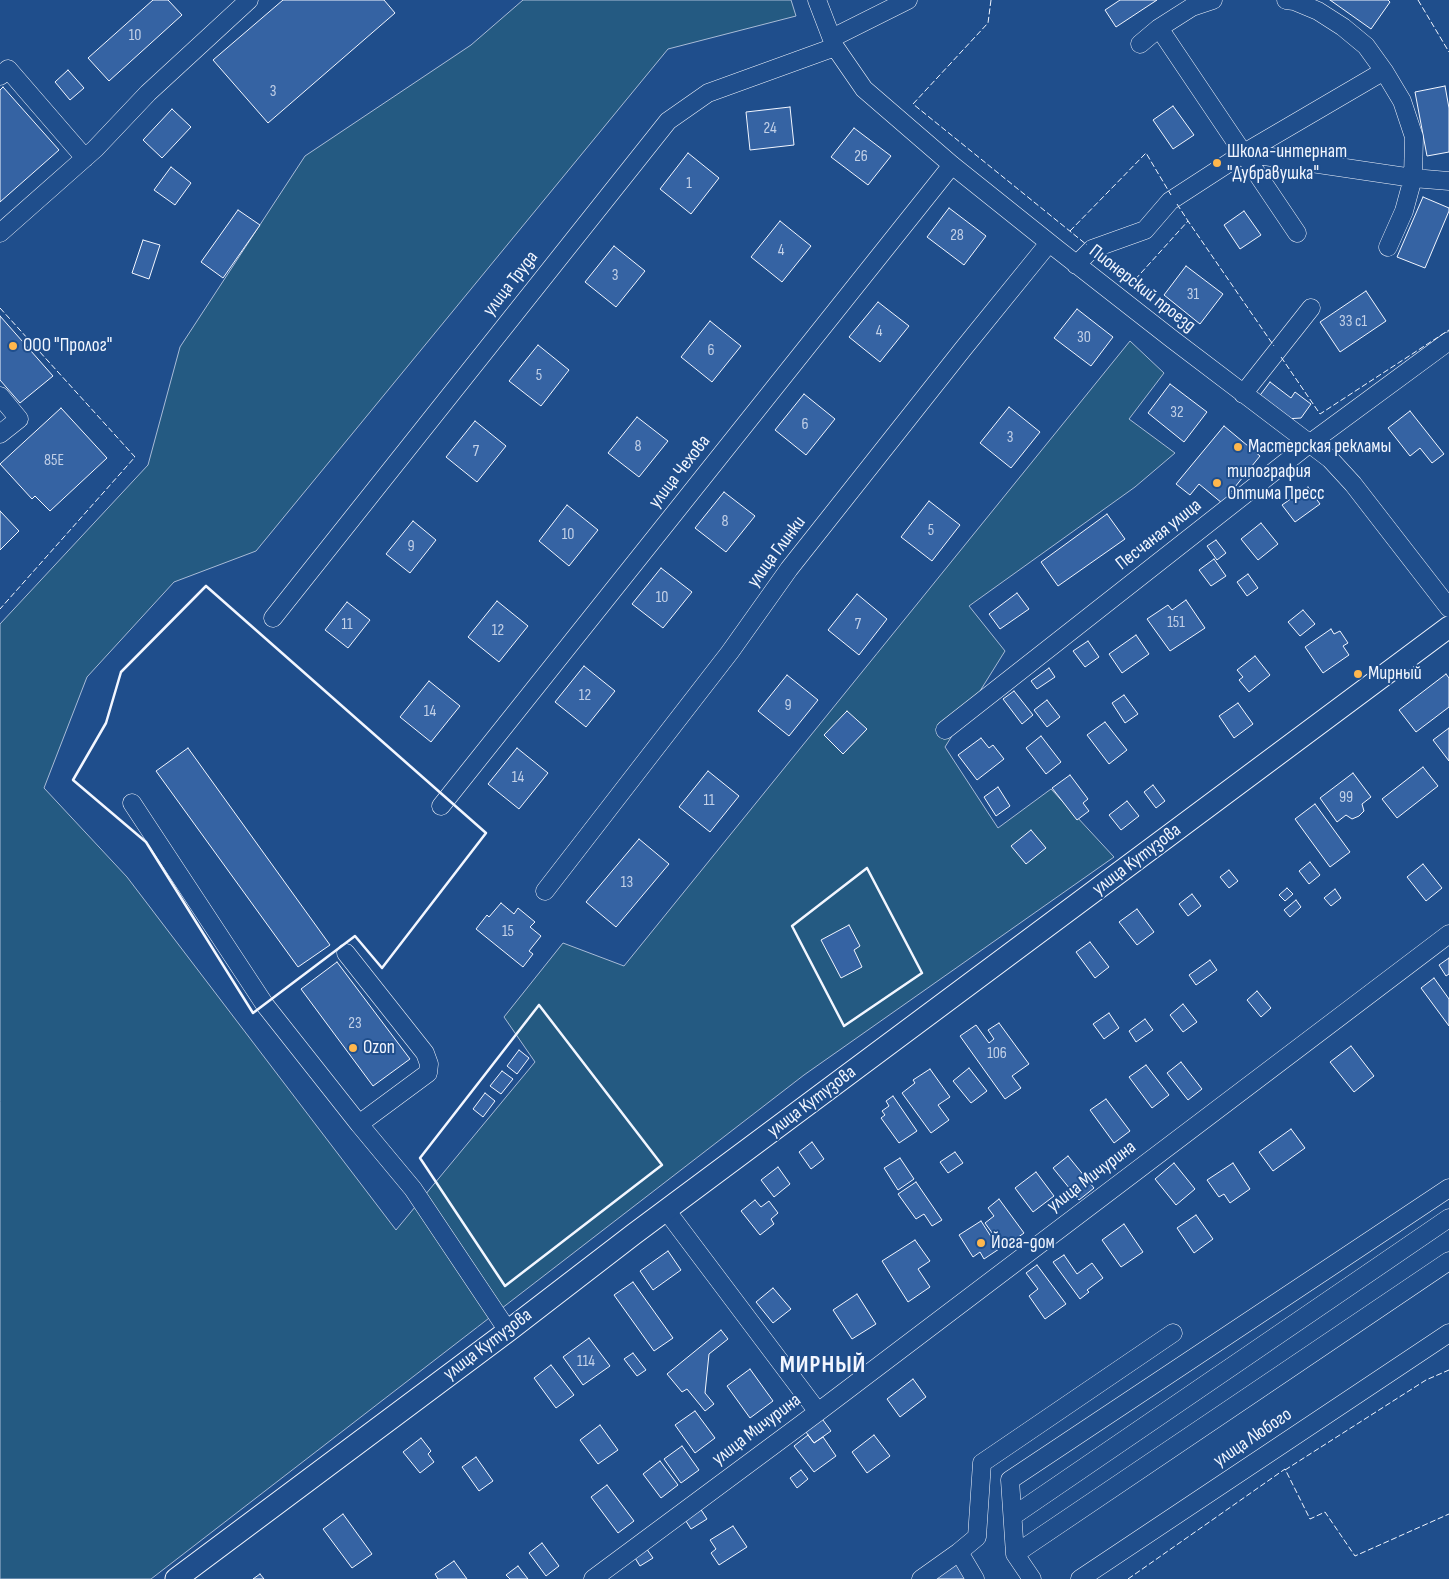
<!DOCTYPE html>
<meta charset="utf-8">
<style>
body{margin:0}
canvas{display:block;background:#1f4e8c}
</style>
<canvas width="1449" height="1579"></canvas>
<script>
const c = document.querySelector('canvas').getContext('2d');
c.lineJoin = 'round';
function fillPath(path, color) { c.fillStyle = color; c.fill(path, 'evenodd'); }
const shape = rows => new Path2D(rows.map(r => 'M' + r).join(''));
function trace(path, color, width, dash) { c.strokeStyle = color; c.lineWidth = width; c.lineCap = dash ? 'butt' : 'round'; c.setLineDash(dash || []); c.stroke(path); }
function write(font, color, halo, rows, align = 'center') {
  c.font = font + ' "Sofia Sans Condensed",sans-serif'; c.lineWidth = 4; c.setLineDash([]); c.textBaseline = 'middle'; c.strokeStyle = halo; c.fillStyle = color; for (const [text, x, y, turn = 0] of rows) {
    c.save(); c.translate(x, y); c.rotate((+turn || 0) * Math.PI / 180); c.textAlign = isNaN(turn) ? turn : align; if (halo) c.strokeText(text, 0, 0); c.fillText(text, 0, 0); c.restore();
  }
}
const green = shape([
 [523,0,791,0,796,16,668,49,256,551,174,582,87,677,44,788,127,877,396,1230,535,1062,504,1017,563,943,624,966,1130,341,1164,373,1129,419,1175,453,1135,487,969,606,1005,651,945,747,998,828,1051,789,1114,857,804,1075,151,1579,0,1579,0,624,148,465,180,347,305,156,471,45,523,0]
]);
const building = shape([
 [153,0,168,0,182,15,109,81,88,58,153,0],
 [283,0,384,0,395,13,268,123,213,60,283,0],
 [1120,0,1157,0,1116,27,1105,10,1120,0],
 [1330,0,1388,0,1390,2,1371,29,1330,0],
 [68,70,84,88,70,100,55,82,68,70],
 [1445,86,1449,108,1449,152,1427,156,1415,92,1445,86],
 [3,87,59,150,0,202,0,90,3,87],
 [1173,106,1194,135,1173,149,1153,120,1173,106],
 [790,107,794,145,750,150,746,112,790,107],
 [172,109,191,127,162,158,143,140,172,109],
 [854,128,891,156,868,185,831,157,854,128],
 [688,153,719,178,691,214,660,189,688,153],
 [171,167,191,183,175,205,154,190,171,167],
 [1423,197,1449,208,1449,211,1425,268,1397,257,1423,197],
 [949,208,986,236,964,265,927,237,949,208],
 [238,210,260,225,223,278,201,262,238,210],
 [1244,211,1261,235,1240,249,1224,225,1244,211],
 [780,221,811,246,782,282,751,257,780,221],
 [143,240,160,245,149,279,132,273,143,240],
 [614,246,645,271,616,307,585,282,614,246],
 [1186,266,1223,294,1200,324,1164,295,1186,266],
 [1366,291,1386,321,1340,352,1320,322,1366,291],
 [878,302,909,326,880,362,849,337,878,302],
 [1077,309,1113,337,1091,366,1054,338,1077,309],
 [0,316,53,376,20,403,0,380,0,316],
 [710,321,741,346,712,382,681,357,710,321],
 [538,345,569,370,541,406,509,381,538,345],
 [1270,382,1291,398,1295,392,1311,404,1301,418,1285,419,1258,398,1270,382],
 [1170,384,1207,412,1184,442,1148,413,1170,384],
 [804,394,835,419,806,455,775,430,804,394],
 [1009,407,1040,432,1011,468,980,443,1009,407],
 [61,408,107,458,50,511,35,496,32,499,0,464,61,408],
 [1410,411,1444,454,1432,463,1420,448,1410,456,1388,428,1410,411],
 [637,417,668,441,639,477,608,453,637,417],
 [475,421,506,446,477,482,446,457,475,421],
 [1224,426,1260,456,1222,503,1199,484,1190,495,1176,484,1224,426],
 [1308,487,1320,504,1295,522,1282,505,1308,487],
 [724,492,755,516,726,552,695,528,724,492],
 [929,501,960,525,932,561,901,537,929,501],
 [567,505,598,530,569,566,539,541,567,505],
 [0,511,19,531,0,550,0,511],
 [1107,514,1125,539,1058,586,1041,562,1107,514],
 [413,521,436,540,410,573,386,554,413,521],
 [1261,523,1278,544,1258,560,1241,539,1261,523],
 [1216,540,1226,553,1217,560,1207,546,1216,540],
 [1214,559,1226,576,1211,586,1199,570,1214,559],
 [661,568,692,592,663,628,632,604,661,568],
 [1248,574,1258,588,1247,596,1237,582,1248,574],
 [1017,593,1029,609,1000,629,989,614,1017,593],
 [857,594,887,619,859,655,828,630,857,594],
 [1186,600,1205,628,1170,651,1147,619,1168,605,1172,610,1186,600],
 [497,601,528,626,499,662,468,637,497,601],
 [347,602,370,620,348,648,325,630,347,602],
 [1303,610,1315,624,1300,636,1288,622,1303,610],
 [1331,629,1334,634,1340,631,1348,643,1343,646,1349,655,1323,673,1305,647,1331,629],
 [1136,635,1149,654,1122,673,1109,654,1136,635],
 [1088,641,1099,657,1085,667,1073,651,1088,641],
 [1255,656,1270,675,1249,692,1239,680,1243,677,1237,670,1255,656],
 [584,666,615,691,586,727,555,702,584,666],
 [1049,668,1055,677,1037,689,1031,681,1049,668],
 [1446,674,1449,678,1449,707,1416,732,1399,710,1446,674],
 [787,675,818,700,789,736,758,711,787,675],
 [429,681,460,706,431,742,400,717,429,681],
 [1014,691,1033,715,1022,724,1003,699,1014,691],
 [1124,695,1138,714,1125,723,1112,703,1124,695],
 [1047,700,1060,717,1047,727,1034,710,1047,700],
 [1238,703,1253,724,1234,738,1219,716,1238,703],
 [847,711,867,729,843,754,824,735,847,711],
 [1105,722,1127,750,1109,764,1087,735,1105,722],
 [1449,728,1449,761,1433,740,1449,728],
 [1041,736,1061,762,1046,774,1026,748,1041,736],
 [981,738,989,748,993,745,1004,759,977,780,958,755,981,738],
 [188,748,330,945,298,967,156,771,188,748],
 [517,748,548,773,519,809,488,784,517,748],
 [1423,767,1438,786,1397,818,1382,799,1423,767],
 [708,771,739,796,710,832,679,807,708,771],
 [1353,773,1371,797,1362,804,1364,811,1359,816,1352,819,1346,815,1337,822,1320,798,1353,773],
 [1070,775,1088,799,1083,803,1089,811,1077,820,1052,788,1070,775],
 [1153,785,1165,801,1156,808,1144,792,1153,785],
 [998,787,1010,806,996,816,984,797,998,787],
 [1127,801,1139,816,1121,830,1109,815,1127,801],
 [1315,804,1350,852,1330,867,1295,819,1315,804],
 [1031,830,1046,848,1026,864,1011,846,1031,830],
 [639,839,669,864,616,927,586,902,639,839],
 [1310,862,1320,875,1309,884,1299,871,1310,862],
 [1423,864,1442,888,1426,901,1407,877,1423,864],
 [1229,870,1238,881,1229,888,1220,877,1229,870],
 [1287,888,1293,894,1285,901,1279,895,1287,888],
 [1335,889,1341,898,1331,906,1324,898,1335,889],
 [1192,894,1201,906,1188,916,1179,904,1192,894],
 [1296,900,1301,907,1290,917,1284,910,1296,900],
 [501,903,514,914,518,908,535,922,530,927,541,936,529,951,533,954,523,967,476,929,487,915,489,917,501,903],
 [1137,909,1154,932,1137,945,1119,922,1137,909],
 [849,925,860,946,854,950,862,967,841,978,821,940,849,925],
 [1090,942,1109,967,1095,978,1076,952,1090,942],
 [1449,958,1449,974,1446,976,1439,965,1449,958],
 [1210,960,1217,970,1196,985,1189,975,1210,960],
 [337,962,410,1059,373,1086,301,989,337,962],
 [1434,978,1449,999,1449,1026,1421,988,1434,978],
 [1257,991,1271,1008,1261,1017,1247,1000,1257,991],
 [1183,1004,1197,1022,1183,1032,1170,1015,1183,1004],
 [1109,1013,1119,1028,1104,1039,1093,1024,1109,1013],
 [1145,1019,1153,1030,1136,1042,1129,1031,1145,1019],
 [999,1023,1029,1064,1012,1076,1021,1088,1005,1099,960,1036,976,1025,989,1043,994,1039,988,1030,999,1023],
 [1351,1046,1374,1076,1354,1092,1330,1062,1351,1046],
 [519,1050,529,1058,517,1074,507,1066,519,1050],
 [1181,1062,1202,1089,1188,1100,1167,1073,1181,1062],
 [1146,1065,1169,1095,1152,1108,1129,1077,1146,1065],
 [969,1068,987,1091,971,1103,953,1081,969,1068],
 [930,1069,950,1097,938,1105,949,1120,931,1133,902,1093,915,1083,913,1080,930,1069],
 [502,1071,513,1079,501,1094,490,1086,502,1071],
 [485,1093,495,1101,483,1117,473,1109,485,1093],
 [893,1096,917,1131,899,1143,881,1118,885,1115,882,1111,889,1106,886,1101,893,1096],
 [1106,1099,1130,1131,1114,1143,1090,1110,1106,1099],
 [1291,1129,1305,1148,1273,1171,1259,1152,1291,1129],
 [812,1142,824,1159,811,1169,799,1152,812,1142],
 [955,1152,963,1163,948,1173,940,1162,955,1152],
 [1068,1156,1094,1188,1079,1200,1053,1168,1068,1156],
 [900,1158,914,1179,898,1190,884,1168,900,1158],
 [1174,1163,1195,1189,1176,1205,1155,1179,1174,1163],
 [1233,1163,1250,1189,1230,1203,1224,1194,1219,1197,1207,1180,1233,1163],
 [778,1167,790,1184,774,1197,761,1180,778,1167],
 [1036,1172,1054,1196,1033,1212,1015,1188,1036,1172],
 [916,1182,942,1220,932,1226,924,1214,916,1219,898,1194,916,1182],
 [999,1199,1024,1233,1003,1248,985,1223,994,1216,988,1208,999,1199],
 [755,1200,761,1207,769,1201,778,1213,771,1219,774,1224,760,1235,741,1211,755,1200],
 [1196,1215,1213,1239,1194,1253,1177,1228,1196,1215],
 [981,1221,999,1249,984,1259,980,1252,973,1257,959,1235,981,1221],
 [1124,1224,1143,1252,1121,1267,1102,1240,1124,1224],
 [915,1240,930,1261,918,1269,930,1287,908,1302,882,1261,915,1240],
 [668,1251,681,1270,653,1290,640,1271,668,1251],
 [1064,1255,1077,1274,1092,1263,1103,1278,1087,1290,1089,1292,1080,1299,1053,1262,1064,1255],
 [1037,1265,1066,1304,1045,1319,1029,1296,1038,1289,1026,1273,1037,1265],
 [633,1282,673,1338,654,1351,614,1295,633,1282],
 [773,1288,791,1309,773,1323,756,1302,773,1288],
 [857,1294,876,1324,852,1339,833,1310,857,1294],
 [721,1330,728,1339,709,1354,705,1393,714,1404,705,1411,687,1389,682,1392,667,1374,721,1330],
 [589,1338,610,1366,583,1385,563,1357,589,1338],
 [633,1353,646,1370,637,1376,624,1359,633,1353],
 [551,1365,574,1395,556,1408,534,1378,551,1365],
 [750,1369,773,1401,750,1418,727,1386,750,1369],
 [913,1379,926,1397,900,1417,887,1399,913,1379],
 [695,1411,715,1438,695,1453,675,1425,695,1411],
 [820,1416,831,1431,814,1443,803,1428,820,1416],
 [600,1425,618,1450,598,1464,580,1440,600,1425],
 [808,1435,814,1443,823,1437,836,1456,814,1472,794,1446,808,1435],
 [874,1435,890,1456,867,1473,852,1452,874,1435],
 [421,1438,431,1451,428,1454,434,1462,420,1473,403,1452,421,1438],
 [682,1446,699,1470,681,1483,664,1459,682,1446],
 [476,1457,493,1481,479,1491,462,1467,476,1457],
 [660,1461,678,1485,661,1498,643,1474,660,1461],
 [801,1470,808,1479,797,1488,790,1478,801,1470],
 [607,1485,634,1521,618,1533,591,1497,607,1485],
 [698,1505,707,1519,691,1529,682,1515,698,1505],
 [343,1514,372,1554,352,1568,323,1529,343,1514],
 [733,1526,747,1547,719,1565,711,1553,716,1549,710,1540,733,1526],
 [542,1543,559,1566,546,1576,529,1553,542,1543],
 [644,1545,653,1558,640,1566,632,1553,644,1545],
 [454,1561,467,1579,438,1579,435,1574,454,1561],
 [956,1561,967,1579,932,1579,956,1561],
 [518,1566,528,1579,510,1579,506,1575,518,1566],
 [260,1574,264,1579,253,1579,260,1574]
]);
const minor = shape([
 [817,0,835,47,864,89,952,165,1057,249,1172,339,1330,459,1353,484,1449,608],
 [1286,0,1294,1,1318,11,1343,27,1366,46,1384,71,1402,101,1414,137,1413,178,1404,211,1388,247],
 [1159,28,1297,233],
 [832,38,908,0],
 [1140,44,1159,28,1192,7,1213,0],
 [0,76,8,69,85,158],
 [1244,153,1384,71],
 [0,233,95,149,148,93,249,0],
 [1076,265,1092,249,1145,230,1170,201,1244,153,1413,178,1449,181],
 [1243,394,1311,308],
 [0,396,19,419,0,434],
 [273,618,668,121,708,93,835,47],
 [945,730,1309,444,1449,341],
 [132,803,265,1005,359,1124,413,1189,508,1331],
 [441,806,952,165],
 [545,891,730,652,789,569,963,349,1049,243],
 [346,953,425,1053,429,1064,428,1073,359,1124],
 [666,1210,818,1412],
 [1013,1516,1449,1218],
 [959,1552,977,1537,982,1463,1173,1333],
 [1015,1554,1449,1261],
 [593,1579,818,1412,1449,934],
 [921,1579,959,1552,975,1579],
 [1032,1579,1015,1554,1010,1480,1449,1188],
 [1080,1579,1449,1333]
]);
const major = shape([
 [176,1579,508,1331,634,1234,1449,627]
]);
const fence = shape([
 [991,0,988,23,913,104,1087,245],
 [1418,0,1449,52],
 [1177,204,1188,221],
 [1070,231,1146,153,1171,195],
 [1097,253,1132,283,1188,221,1274,346],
 [0,308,135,457,0,609],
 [1281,357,1320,414,1449,330],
 [1285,1470,1426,1380,1449,1370],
 [1128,1579,1285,1469,1310,1519,1325,1512,1355,1556,1449,1514]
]);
const wall = shape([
 [206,586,486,833,382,968,355,936,253,1013,146,842,73,780,106,723,121,672,206,586],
 [867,868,922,973,844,1026,792,926,867,868],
 [539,1005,662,1165,505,1286,420,1158,539,1005]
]);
const markers = [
 [1217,163,5,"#ffb74d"],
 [13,346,5,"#ffb74d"],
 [1238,447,5,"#ffb74d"],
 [1217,483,5,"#ffb74d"],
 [1358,674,5,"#ffb74d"],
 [353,1048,5,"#ffb74d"],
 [981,1243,5,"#ffb74d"]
];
const numberNames = [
 ["10",135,36],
 ["3",273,92],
 ["24",770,129],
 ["26",861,157],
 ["1",689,184],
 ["28",957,236],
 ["4",781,251],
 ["3",615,276],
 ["31",1193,295],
 ["33 с1",1353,322],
 ["4",879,332],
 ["30",1084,338],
 ["6",711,351],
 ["5",539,376],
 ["32",1177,413],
 ["6",805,425],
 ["3",1010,438],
 ["8",638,447],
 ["7",476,452],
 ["85Е",54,461],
 ["8",725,522],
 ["5",931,531],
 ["10",568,535],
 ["9",411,547],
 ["10",662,598],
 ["151",1176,623],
 ["11",347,625],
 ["7",858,625],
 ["12",498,631],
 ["12",585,696],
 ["9",788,706],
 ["14",430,712],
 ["14",518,778],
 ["99",1346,798],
 ["11",709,801],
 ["13",627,883],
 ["15",508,932],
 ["23",355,1024],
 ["106",997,1054],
 ["114",586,1362]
];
const poiNames = [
 ["Школа-интернат",1227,152],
 ["\"Дубравушка\"",1227,174],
 ["ООО \"Пролог\"",23,346],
 ["Мастерская рекламы",1248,447],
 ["типография",1227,472],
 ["Оптима Пресс",1227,494],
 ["Мирный",1368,674],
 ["Ozon",363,1048],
 ["Йога-дом",991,1243]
];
const streetNames = [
 ["улица Труда",511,284,-52],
 ["Пионерский проезд",1142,289,38],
 ["улица Чехова",680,472,-52],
 ["Песчаная улица",1159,535,-38],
 ["улица Глинки",777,552,-53],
 ["улица Кутузова",1137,860,-37],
 ["улица Кутузова",812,1102,-37],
 ["улица Мичурина",1092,1177,-37],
 ["улица Кутузова",488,1345,-37],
 ["улица Мичурина",757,1430,-37],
 ["улица Любого",1253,1438,-34]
];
const districtNames = [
 ["МИРНЫЙ",823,1366]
];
fillPath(green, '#245a82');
trace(green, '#a8bbd7', 1);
fillPath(building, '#3563a3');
trace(building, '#f2f6ff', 1);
trace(minor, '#f2f6ff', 19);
trace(major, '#f2f6ff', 23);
trace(minor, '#1f4e8c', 18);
trace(major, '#1f4e8c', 21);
trace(fence, '#f2f6ff', 1, [6, 2.5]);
trace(wall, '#f2f6ff', 2.5);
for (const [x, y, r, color] of markers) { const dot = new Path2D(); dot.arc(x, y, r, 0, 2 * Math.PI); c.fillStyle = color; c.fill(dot); trace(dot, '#1f4e8c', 2); }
write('16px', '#c3d1e8', null, numberNames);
write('19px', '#f2f6ff', '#1f4e8c', poiNames, 'left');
write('19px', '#f2f6ff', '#1f4e8c', streetNames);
c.letterSpacing = '1px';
write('bold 24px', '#f2f6ff', '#1f4e8c', districtNames);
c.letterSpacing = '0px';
</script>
